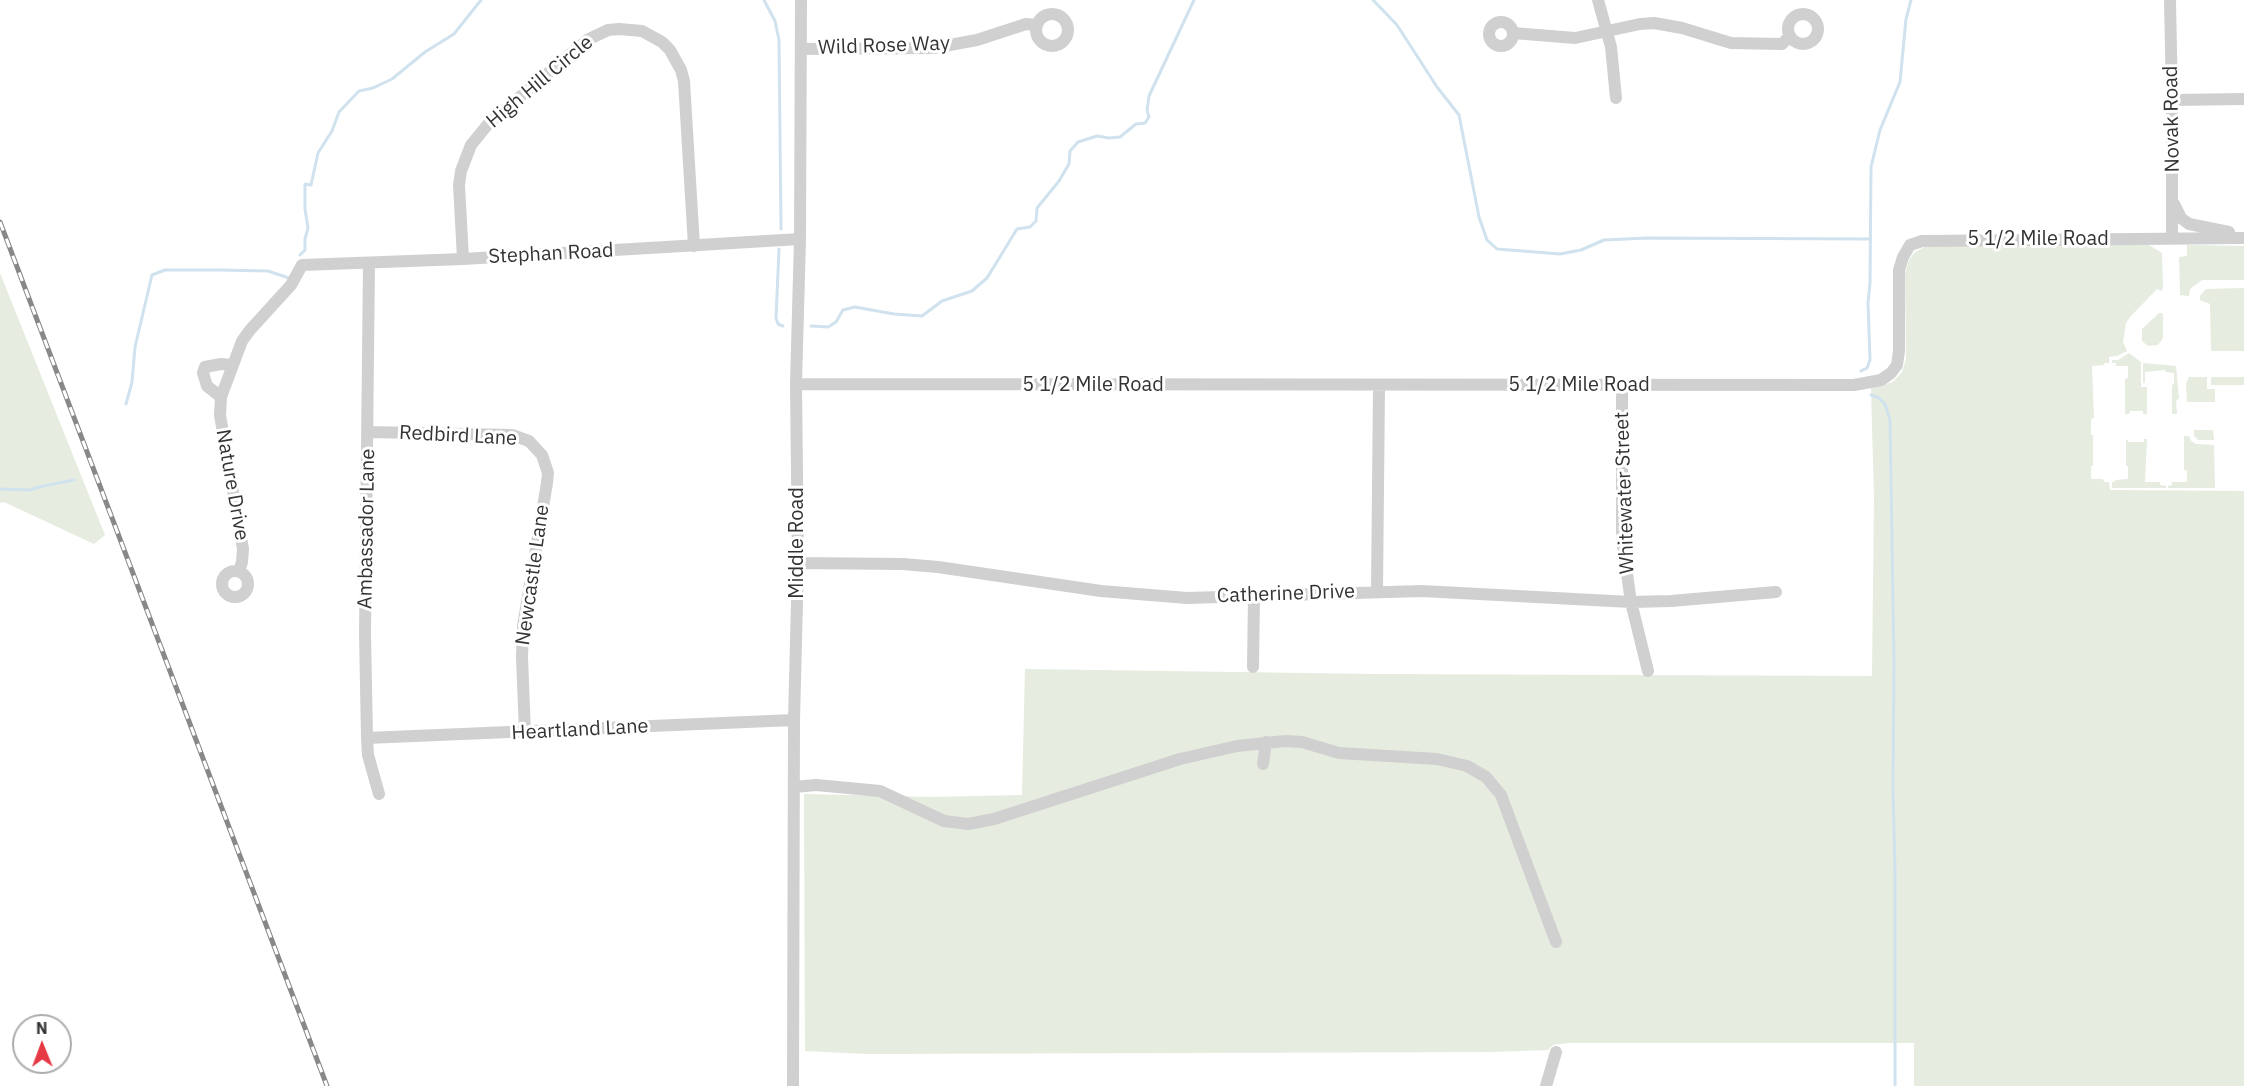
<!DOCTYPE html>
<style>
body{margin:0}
#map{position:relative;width:2244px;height:1086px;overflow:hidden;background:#fff;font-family:"IBM Plex Sans",sans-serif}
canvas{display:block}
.north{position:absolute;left:12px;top:1014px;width:60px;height:60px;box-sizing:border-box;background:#fff;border:2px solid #adadad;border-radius:50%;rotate:359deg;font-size:16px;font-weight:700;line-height:24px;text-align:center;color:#333}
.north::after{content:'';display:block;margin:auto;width:21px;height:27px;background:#e63946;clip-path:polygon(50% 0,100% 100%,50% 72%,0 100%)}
</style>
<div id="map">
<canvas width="2244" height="1086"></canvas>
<div class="north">N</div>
</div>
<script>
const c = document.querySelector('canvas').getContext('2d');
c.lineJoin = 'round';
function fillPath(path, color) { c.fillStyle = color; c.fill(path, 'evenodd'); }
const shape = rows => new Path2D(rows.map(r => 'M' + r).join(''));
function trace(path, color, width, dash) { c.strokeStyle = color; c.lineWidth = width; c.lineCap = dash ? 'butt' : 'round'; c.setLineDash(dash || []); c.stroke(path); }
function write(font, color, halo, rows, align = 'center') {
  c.font = font + ' "IBM Plex Sans",sans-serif'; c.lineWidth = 6; c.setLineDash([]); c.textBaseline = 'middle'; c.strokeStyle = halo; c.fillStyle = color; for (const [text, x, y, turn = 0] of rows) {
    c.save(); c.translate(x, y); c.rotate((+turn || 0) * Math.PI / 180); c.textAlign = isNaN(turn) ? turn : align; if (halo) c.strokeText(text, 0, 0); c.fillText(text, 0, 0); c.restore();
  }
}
const green = shape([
 [1928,245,2149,245,2162,253,2163,287,2162,291,2157,289,2130,317,2126,323,2123,342,2127,351,2117,356,2109,357,2109,363,2104,363,2104,365,2092,366,2094,418,2091,419,2091,435,2093,435,2093,466,2091,466,2091,479,2103,479,2104,482,2109,482,2110,490,2244,491,2244,1086,1914,1086,1914,1043,1568,1043,1553,1045,1548,1050,1491,1052,866,1054,805,1051,804,794,931,797,1022,795,1025,669,1375,674,1872,676,1874,498,1871,388,1893,382,1902,372,1906,359,1905,273,1909,260,1915,252],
 [2187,245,2244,246,2244,280,2202,280,2190,289,2189,296,2180,295,2179,257,2187,256],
 [0,273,105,535,94,544,4,502,0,503],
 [2244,288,2244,351,2211,351,2210,304,2200,300,2200,296,2206,289],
 [2159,313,2162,313,2163,315,2163,338,2158,345,2148,346,2142,341,2142,329],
 [2129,353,2141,362,2141,387,2147,387,2147,414,2143,414,2143,411,2130,411,2129,414,2125,414,2125,379,2128,378,2128,366,2116,366,2116,363,2112,363,2112,360,2118,360],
 [2143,363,2176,366,2179,398,2176,401,2177,414,2172,414,2172,385,2174,384,2174,373,2165,372,2165,370,2145,372,2145,383,2143,383],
 [2189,377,2207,377,2207,389,2215,389,2215,402,2187,402,2186,384],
 [2211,377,2244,377,2244,385,2211,385],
 [2194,430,2213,430,2214,440,2198,440,2194,436],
 [2184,436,2189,436,2191,441,2196,444,2214,445,2215,488,2168,488,2168,486,2172,485,2172,482,2187,482,2187,470,2184,470],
 [2144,439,2147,439,2145,482,2160,482,2160,485,2166,486,2166,488,2112,488,2112,482,2115,482,2115,480,2128,479,2128,466,2126,466,2126,440,2128,440,2128,442,2144,442]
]);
const stream = shape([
 [764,0,775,21,779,40,781,229],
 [1373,0,1397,25,1437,87,1459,115,1479,217,1487,240,1497,249,1560,254,1581,250,1604,240,1647,238,1870,239],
 [779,249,776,318,778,324,783,326],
 [300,255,305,250,305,239,308,228,305,209,305,184,311,185,318,153,332,131,339,112,359,91,373,88,392,79,425,52,454,34,481,0],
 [811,326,828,327,836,322,843,310,855,307,894,314,922,316,942,301,972,291,987,278,1017,229,1030,227,1036,221,1037,208,1059,181,1069,164,1070,151,1078,142,1097,136,1109,138,1120,137,1136,124,1145,123,1149,117,1147,110,1149,96,1194,0],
 [1861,371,1867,368,1870,360,1868,303,1870,283,1871,167,1880,130,1900,82,1906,19,1911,0],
 [1871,395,1879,398,1885,404,1890,420,1894,662,1893,788,1895,873,1895,1086],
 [126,404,132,382,135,347,152,275,165,270,221,270,268,271,289,278],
 [0,489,30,490,39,487,74,480]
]);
const minor = shape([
 [1598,0,1611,47,1616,98],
 [2170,0,2172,100,2172,238],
 '1036 30a16 16 0 1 1 32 0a16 16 0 1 1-32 0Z',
 '1788 29a15 15 0 1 1 30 0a15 15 0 1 1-30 0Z',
 '1489 34a12 12 0 1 1 24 0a12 12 0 1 1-24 0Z',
 [1513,33,1575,38,1640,24,1654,23,1682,28,1731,43,1782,44,1790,36],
 [801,49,933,48,977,40,1026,24,1036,25],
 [2172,100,2244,99],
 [2174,204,2181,218,2189,224,2229,232],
 [463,259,459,185,461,171,471,145,489,123,587,40,608,30,619,29,642,31,662,42,670,50,681,70,684,81,694,246],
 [369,263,365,633,367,738,368,755,379,794],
 [796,384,1854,385,1881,380,1891,373,1897,365,1899,351,1899,270,1903,257,1910,245,1922,241,2244,238],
 [1622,384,1622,539,1631,602,1648,671],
 [221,397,207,386,203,373,205,367,221,364,232,365],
 [368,432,512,435,529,441,542,455,548,473,547,483,523,626,522,657,525,733],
 [798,563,903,564,938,567,1101,591,1187,598,1422,591,1631,602,1671,601,1776,592],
 [239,571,242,562,243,549,220,415,221,397,242,341,250,330,291,285,302,265,463,259,800,239],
 '222 584a13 13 0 1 1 26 0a13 13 0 1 1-26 0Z',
 [1377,591,1379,386],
 [1253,667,1254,597],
 [367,738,794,720],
 [1263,764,1266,742],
 [794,787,816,785,880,791,944,821,968,824,994,819,1180,759,1237,746,1285,741,1302,742,1339,753,1437,759,1467,766,1486,777,1501,795,1556,942],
 [793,1086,794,720,798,563,796,384,800,239,801,0],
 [1546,1086,1556,1052]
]);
const rail = shape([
 [0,222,327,1086]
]);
const streetNames = [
 ["Wild Rose Way",884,46,-2],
 ["High Hill Circle",540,82,-40],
 ["Novak Road",2172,119,-91],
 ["5 1/2 Mile Road",2038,239],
 ["Stephan Road",551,254,-3],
 ["5 1/2 Mile Road",1093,385],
 ["5 1/2 Mile Road",1579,385],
 ["Redbird Lane",458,436,3],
 ["Nature Drive",232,485,80],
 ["Whitewater Street",1625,493,-92],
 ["Ambassador Lane",367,529,-89],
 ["Middle Road",797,543,-90],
 ["Newcastle Lane",533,575,-82],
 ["Catherine Drive",1286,594,-2],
 ["Heartland Lane",580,730,-3]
];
fillPath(green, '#e6ecdf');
trace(stream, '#cfe2ee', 3);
trace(minor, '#d0d0d0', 12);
trace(rail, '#888', 5);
trace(rail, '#fff', 3, [9]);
write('20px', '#333', '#fff', streetNames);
</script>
